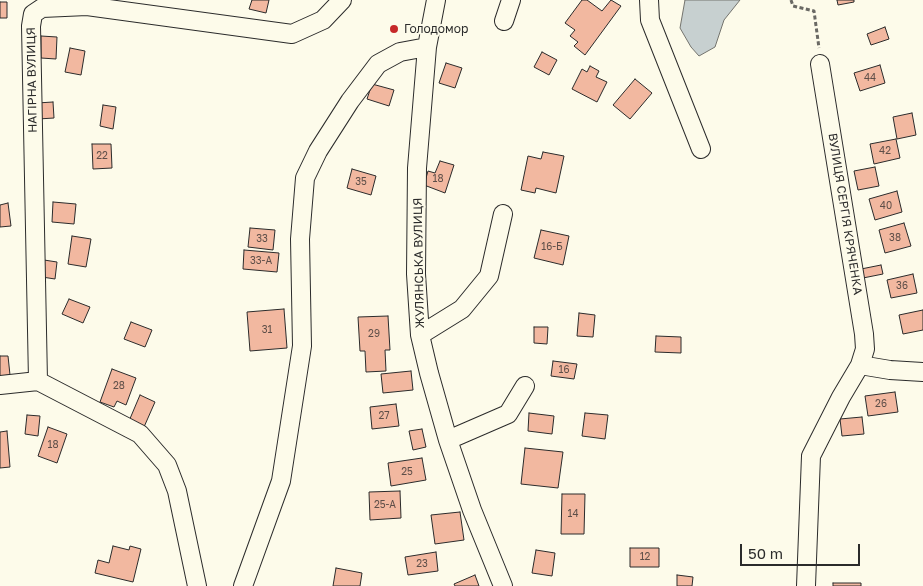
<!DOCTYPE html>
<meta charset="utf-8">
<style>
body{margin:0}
#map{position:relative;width:923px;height:586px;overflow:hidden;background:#fdfbea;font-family:"Golos Text",sans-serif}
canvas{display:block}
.scale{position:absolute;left:740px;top:544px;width:120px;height:22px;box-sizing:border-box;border:2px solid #2b2b2b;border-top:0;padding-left:6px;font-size:15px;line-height:18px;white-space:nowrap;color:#2b2b2b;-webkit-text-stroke:4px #fdfbea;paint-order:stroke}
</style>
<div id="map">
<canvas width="923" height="586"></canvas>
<div class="scale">50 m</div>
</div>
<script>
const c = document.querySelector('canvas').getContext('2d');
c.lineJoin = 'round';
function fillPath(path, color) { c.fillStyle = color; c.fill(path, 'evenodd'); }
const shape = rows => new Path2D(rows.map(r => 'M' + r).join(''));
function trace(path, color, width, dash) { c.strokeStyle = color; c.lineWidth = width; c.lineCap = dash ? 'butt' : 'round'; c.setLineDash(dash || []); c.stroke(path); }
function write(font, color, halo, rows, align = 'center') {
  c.font = font + ' "Golos Text",sans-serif'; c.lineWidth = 4; c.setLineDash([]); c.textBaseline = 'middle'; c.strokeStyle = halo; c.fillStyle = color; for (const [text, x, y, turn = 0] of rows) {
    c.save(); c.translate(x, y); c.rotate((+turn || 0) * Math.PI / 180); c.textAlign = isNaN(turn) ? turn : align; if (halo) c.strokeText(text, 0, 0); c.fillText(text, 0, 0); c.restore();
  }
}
const water = shape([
 [685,0,740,0,724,20,715,47,699,56,691,47,680,28,685,0]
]);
const building = shape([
 [252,0,269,0,266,13,249,9,252,0],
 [582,0,587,0,602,11,611,0,621,6,585,55,574,46,578,42,570,36,575,30,565,23,582,0],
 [837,0,854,0,854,2,838,5,837,0],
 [0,2,7,2,7,18,0,18,0,2],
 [885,27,889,39,871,45,867,34,885,27],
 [41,36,57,37,56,59,41,58,41,36],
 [70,48,85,51,81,75,65,72,70,48],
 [542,52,557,60,549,75,534,67,542,52],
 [446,63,462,68,455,88,439,83,446,63],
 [880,65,885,83,860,91,854,73,880,65],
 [590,66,599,71,596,77,607,82,597,102,572,89,582,69,587,72,590,66],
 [635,79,652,93,630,119,613,105,635,79],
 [372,84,394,90,389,106,367,99,372,84],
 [53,102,54,118,38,119,37,103,53,102],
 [103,105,116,107,113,129,100,126,103,105],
 [912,113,916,135,897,139,893,117,912,113],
 [896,139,900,158,874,164,870,144,896,139],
 [92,144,111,144,112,168,93,169,92,144],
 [543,152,564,156,556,193,536,188,535,193,521,190,528,156,541,159,543,152],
 [440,161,454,165,445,193,424,185,428,171,435,173,440,161],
 [875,167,879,186,858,190,854,171,875,167],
 [352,169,376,176,371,195,347,188,352,169],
 [897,191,902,212,875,220,869,199,897,191],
 [53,202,76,204,74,224,52,222,53,202],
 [8,203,11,226,0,227,0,205,8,203],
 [904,223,911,246,885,253,879,230,904,223],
 [250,228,275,230,273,250,248,247,250,228],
 [541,230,569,236,563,265,534,258,541,230],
 [72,236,91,239,86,267,68,264,72,236],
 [244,250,279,253,277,272,243,269,244,250],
 [44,260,57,262,55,279,42,277,44,260],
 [881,265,883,274,863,278,861,269,881,265],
 [913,274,917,293,891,298,887,280,913,274],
 [69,299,90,307,83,323,62,314,69,299],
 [284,309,287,348,250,351,247,312,284,309],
 [923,310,923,330,903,334,899,315,923,310],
 [579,313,595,315,593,337,577,336,579,313],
 [388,316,390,350,385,350,386,371,366,372,365,351,360,351,358,317,388,316],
 [131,322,152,330,145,347,124,339,131,322],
 [534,327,548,327,547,344,534,343,534,327],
 [656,336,681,337,681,353,655,352,656,336],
 [0,356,8,356,10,375,0,376,0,356],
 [553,361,577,364,574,379,551,376,553,361],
 [112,369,136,378,126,405,117,401,114,407,100,402,112,369],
 [411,371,413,390,383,393,381,374,411,371],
 [895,392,898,412,868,416,865,396,895,392],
 [140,395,155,402,144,427,129,421,140,395],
 [396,404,399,426,372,429,370,407,396,404],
 [529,413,554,416,552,434,528,431,529,413],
 [585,413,608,415,605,439,582,436,585,413],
 [27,415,40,416,38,436,25,434,27,415],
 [862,417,864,434,842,436,840,419,862,417],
 [48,427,67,434,57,463,38,456,48,427],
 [422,429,426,447,413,450,409,431,422,429],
 [7,431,10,467,0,468,0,432,7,431],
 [525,448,563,452,558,488,521,484,525,448],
 [422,458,426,480,391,486,388,463,422,458],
 [400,491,401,518,370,520,369,492,400,491],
 [562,494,585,494,584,534,561,534,562,494],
 [460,512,464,540,435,544,431,515,460,512],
 [113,546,129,550,130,546,141,549,133,582,95,573,98,560,109,563,113,546],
 [630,548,659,548,659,567,630,567,630,548],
 [536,550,555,553,552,576,532,573,536,550],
 [436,552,438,571,408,575,405,557,436,552],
 [336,568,362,573,360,586,333,586,336,568],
 [475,575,479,586,455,586,454,584,475,575],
 [677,575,693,577,692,586,677,586,677,575],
 [833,583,861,583,861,586,833,586,833,583]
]);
const path = shape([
 [791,0,793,6,814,11,819,48]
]);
const minor = shape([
 [436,0,427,47,417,168,416,274,420,335,429,373,448,440,472,510,503,586],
 [649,0,650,20,701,149],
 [504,21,511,0],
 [420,335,462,309,489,276,503,214],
 [860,365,890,370,923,372],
 [38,381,140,434,167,465,177,491,197,586],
 [0,385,38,381,31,26,33,14,42,8,87,6,292,34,323,20,342,0],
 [448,440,508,414,525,386],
 [243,586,281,481,302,346,300,239,305,178,318,151,350,101,378,64,400,52,427,47],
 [806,586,811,456,841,397,860,365,865,349,864,334,820,64]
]);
const markers = [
 [394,29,5,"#c62828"]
];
const numberNames = [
 ["44",870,78],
 ["42",885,151],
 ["22",102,156],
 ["18",438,179],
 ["35",361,182],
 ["40",886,206],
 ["38",895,238],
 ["33",262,239],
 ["16-Б",552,247],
 ["33-А",261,261],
 ["36",902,286],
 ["31",267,330],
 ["29",374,334],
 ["16",564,370],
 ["28",119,386],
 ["26",881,404],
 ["27",384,416],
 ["18",53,445],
 ["25",407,472],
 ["25-А",385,505],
 ["14",573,514],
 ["12",645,557],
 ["23",422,564]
];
const poiNames = [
 ["Голодомор",404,29]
];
const streetNames = [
 ["НАГІРНА ВУЛИЦЯ",32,80,-91],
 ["ВУЛИЦЯ СЕРГІЯ КРЯЧЕНКА",845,214,81],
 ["ЖУЛЯНСЬКА ВУЛИЦЯ",419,263,-91]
];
fillPath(water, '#c7d0d0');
trace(water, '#74746e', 1);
fillPath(building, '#f2b8a0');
trace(building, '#2b2b2b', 1);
trace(minor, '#2b2b2b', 20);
trace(path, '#6a6964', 3, [4, 2.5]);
trace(minor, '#fdfbea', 18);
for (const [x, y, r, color] of markers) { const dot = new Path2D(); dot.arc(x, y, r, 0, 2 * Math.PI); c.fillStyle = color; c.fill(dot); trace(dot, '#fdfbea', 2); }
write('10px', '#5d4e48', null, numberNames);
write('12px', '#2b2b2b', '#fdfbea', poiNames, 'left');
write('12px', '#2b2b2b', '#fdfbea', streetNames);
</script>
